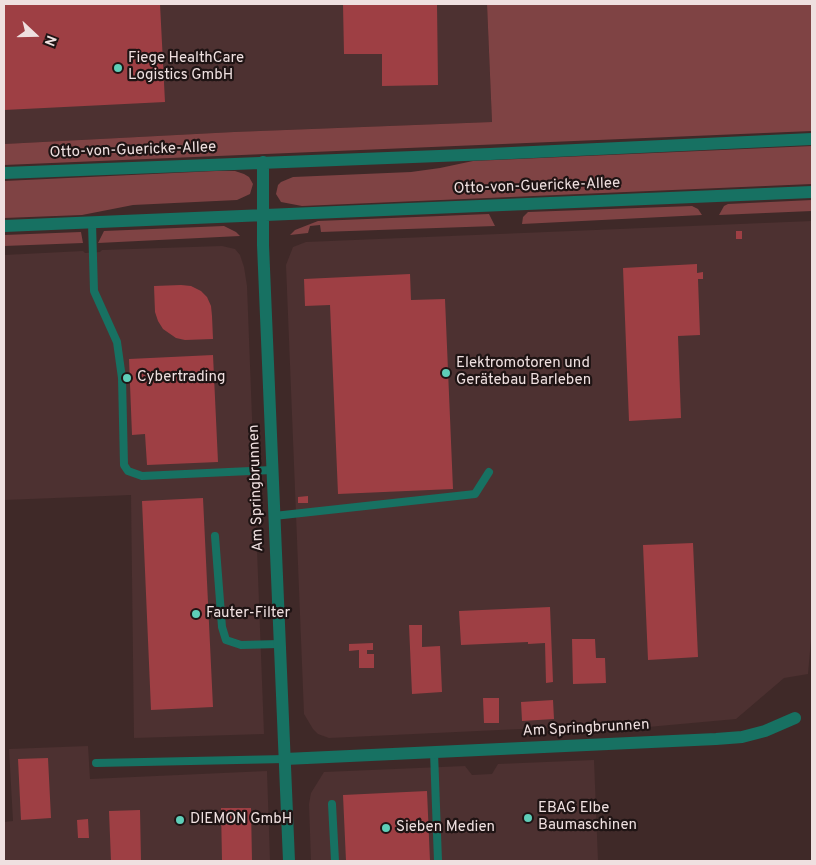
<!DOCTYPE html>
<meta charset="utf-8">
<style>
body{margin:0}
#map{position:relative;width:816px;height:865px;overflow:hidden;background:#3f2928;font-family:Overpass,sans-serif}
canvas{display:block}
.frame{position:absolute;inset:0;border:5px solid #efe0e0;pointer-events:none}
.north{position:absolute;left:10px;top:10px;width:50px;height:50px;-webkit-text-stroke:4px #1f1414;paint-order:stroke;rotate:111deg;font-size:14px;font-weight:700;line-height:20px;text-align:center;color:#efe0e0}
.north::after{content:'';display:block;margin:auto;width:18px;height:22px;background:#efe0e0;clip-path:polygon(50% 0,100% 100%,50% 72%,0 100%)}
</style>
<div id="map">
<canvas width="816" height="865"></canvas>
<div class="frame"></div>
<div class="north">N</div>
</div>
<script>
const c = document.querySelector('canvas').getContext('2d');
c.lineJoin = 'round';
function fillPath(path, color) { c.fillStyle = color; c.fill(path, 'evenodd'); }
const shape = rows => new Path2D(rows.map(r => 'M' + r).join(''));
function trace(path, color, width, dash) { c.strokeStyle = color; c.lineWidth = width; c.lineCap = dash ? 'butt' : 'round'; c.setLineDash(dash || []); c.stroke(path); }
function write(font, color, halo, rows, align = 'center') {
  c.font = font + ' Overpass,sans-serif'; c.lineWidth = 4.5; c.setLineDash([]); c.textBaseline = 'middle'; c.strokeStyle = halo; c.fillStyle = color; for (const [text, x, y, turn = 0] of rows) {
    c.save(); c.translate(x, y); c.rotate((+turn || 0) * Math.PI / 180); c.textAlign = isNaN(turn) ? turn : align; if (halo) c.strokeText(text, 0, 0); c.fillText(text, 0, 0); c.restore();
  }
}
const built = shape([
 [4,4,487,4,492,122,234,132,4,144],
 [812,221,812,628,808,674,784,678,736,719,593,732,563,727,329,738,318,734,313,729,304,714,286,265,293,247,306,242],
 [222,246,235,249,240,255,244,267,247,286,264,734,134,738,131,495,4,500,4,255,83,251,85,253,100,252,102,250],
 [88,746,90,779,267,771,270,861,4,861,4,822,13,821,9,749],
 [594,760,598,861,311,861,309,804,311,793,324,772,465,766,472,775,492,774,498,764]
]);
const green = shape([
 [487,4,812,4,812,131,4,165,4,144,234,132,492,122],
 [812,146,812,184,302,206,281,202,276,194,278,185,281,182,293,177,411,172,440,168,473,161],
 [216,171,235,171,244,174,249,177,253,184,250,194,237,200,133,205,82,215,4,218,4,181],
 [812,200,812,211,719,215,724,206,728,204],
 [692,206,698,209,702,215,522,224,523,217,528,212],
 [489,214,495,226,321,232,320,225,310,226,308,233,290,235,295,230,318,221],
 [224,226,236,232,240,236,98,243,104,231],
 [81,232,83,243,4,246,4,235]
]);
const building = shape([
 [4,4,160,4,165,102,4,110],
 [343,4,437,4,438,85,382,86,382,54,344,54],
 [736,231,742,231,742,239,736,239],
 [697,264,697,273,703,272,703,279,698,279,700,335,678,336,681,418,629,421,623,268],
 [410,274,411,300,445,299,453,489,338,494,330,305,305,306,304,279],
 [181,285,191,286,201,291,207,297,211,306,212,316,213,339,185,340,176,338,163,329,158,321,155,312,154,286],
 [213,355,218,462,147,465,145,434,132,435,129,359],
 [308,496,308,503,298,503,298,497],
 [203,498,213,707,151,710,142,501],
 [693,543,698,657,648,660,643,545],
 [550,607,553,682,546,683,545,643,528,644,528,642,461,645,459,611],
 [409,625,422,625,422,647,440,646,442,692,412,694],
 [572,639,595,639,596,658,605,658,606,683,573,684],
 [373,643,373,650,367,650,367,654,374,654,374,668,359,668,359,650,349,651,349,644],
 [483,698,499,698,499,723,484,723],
 [553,700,554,719,522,721,521,702],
 [48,758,51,818,21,820,18,759],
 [427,791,430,861,346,861,343,795],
 [221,808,251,808,252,861,222,861],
 [140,810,141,861,111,861,109,811],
 [88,819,89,838,78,838,77,820]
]);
const lane = shape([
 [92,223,94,291,117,342,122,378,124,465,128,471,142,476,272,470],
 [274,516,475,494,489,472],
 [215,536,222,627,226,640,241,645,279,644],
 [434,752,438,861],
 [96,763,285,759],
 [332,804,335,861]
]);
const street = shape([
 [263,162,263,245,289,861],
 [4,173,490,154,812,139],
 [4,226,812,192],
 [285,759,716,739,742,737,765,731,795,718]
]);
const markers = [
 [118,68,5,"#5eceb8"],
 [446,373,5,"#5eceb8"],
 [127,378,5,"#5eceb8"],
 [196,614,5,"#5eceb8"],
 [528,818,5,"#5eceb8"],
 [180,820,5,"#5eceb8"],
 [386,828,5,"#5eceb8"]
];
const poiNames = [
 ["Fiege HealthCare",128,59],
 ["Logistics GmbH",128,76],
 ["Elektromotoren und",456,364],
 ["Gerätebau Barleben",456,381],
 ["Cybertrading",137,378],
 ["Fauter-Filter",206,614],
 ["EBAG Elbe",538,809],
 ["Baumaschinen",538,826],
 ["DIEMON GmbH",190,820],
 ["Sieben Medien",396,828]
];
const streetNames = [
 ["Otto-von-Guericke-Allee",133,151,-2],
 ["Otto-von-Guericke-Allee",537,187,-2],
 ["Am Springbrunnen",257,488,-92],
 ["Am Springbrunnen",586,729,-3]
];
fillPath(built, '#4d3131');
fillPath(green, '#7f4344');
fillPath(building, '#9e3f44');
trace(lane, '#177162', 8);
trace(street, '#177162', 12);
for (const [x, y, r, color] of markers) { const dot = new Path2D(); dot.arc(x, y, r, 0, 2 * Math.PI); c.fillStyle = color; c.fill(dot); trace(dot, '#1f1414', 2); }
write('15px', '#efe0e0', '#1f1414', poiNames, 'left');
write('15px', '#efe0e0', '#1f1414', streetNames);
</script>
